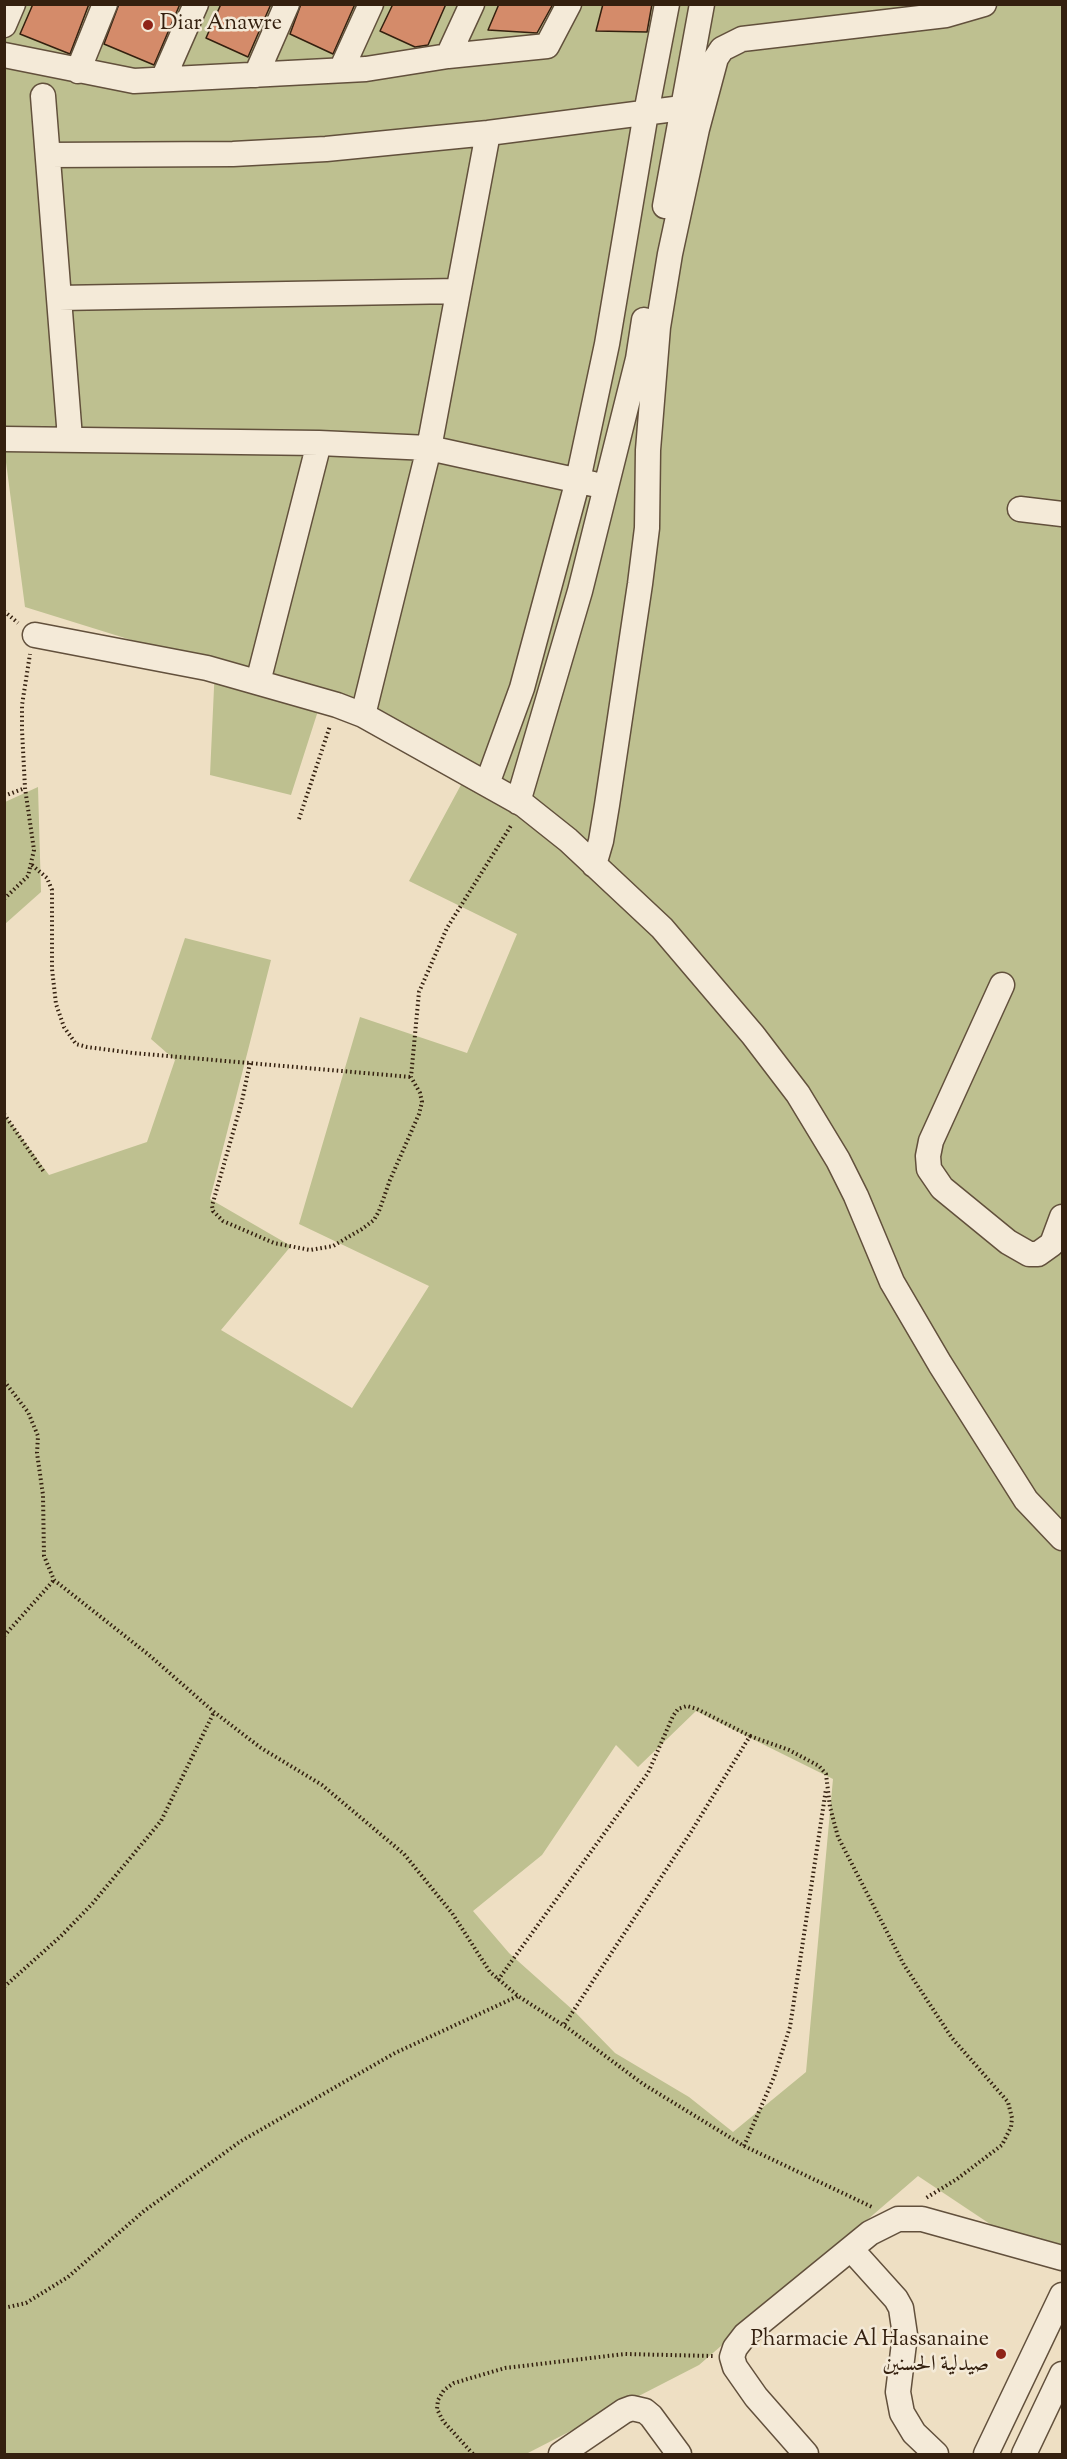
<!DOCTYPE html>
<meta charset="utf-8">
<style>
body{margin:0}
#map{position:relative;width:1067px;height:2459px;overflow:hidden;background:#eedfc3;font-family:"Sorts Mill Goudy",serif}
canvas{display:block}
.frame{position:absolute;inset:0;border:6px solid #34200f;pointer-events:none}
</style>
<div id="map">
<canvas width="1067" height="2459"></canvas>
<div class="frame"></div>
</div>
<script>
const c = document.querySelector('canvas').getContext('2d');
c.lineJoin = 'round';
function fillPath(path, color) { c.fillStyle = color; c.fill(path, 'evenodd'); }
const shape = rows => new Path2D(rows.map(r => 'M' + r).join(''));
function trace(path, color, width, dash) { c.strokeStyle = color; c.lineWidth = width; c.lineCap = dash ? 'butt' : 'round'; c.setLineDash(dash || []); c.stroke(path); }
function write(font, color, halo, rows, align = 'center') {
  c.font = font + ' "Sorts Mill Goudy",Amiri,serif'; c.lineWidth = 5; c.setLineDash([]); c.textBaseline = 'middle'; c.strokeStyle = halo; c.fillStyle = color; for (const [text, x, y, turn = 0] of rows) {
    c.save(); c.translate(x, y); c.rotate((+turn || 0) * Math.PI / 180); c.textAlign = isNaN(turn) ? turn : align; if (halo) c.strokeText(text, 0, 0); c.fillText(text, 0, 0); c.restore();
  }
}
const green = shape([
 [5,5,1062,5,1062,2272,918,2176,699,2365,526,2454,5,2454,4,1114,49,1175,147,1142,175,1060,151,1039,185,938,271,960,210,1199,291,1246,221,1330,352,1408,429,1286,299,1224,360,1017,467,1053,517,934,409,881,469,770,325,689,291,795,210,775,215,666,25,607,4,447],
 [696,1711,833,1779,806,2072,733,2132,689,2097,615,2053,574,2011,509,1953,473,1911,542,1855,616,1745,638,1767],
 [38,787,41,892,5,924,5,802]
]);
const building = shape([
 [33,4,89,4,70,54,20,34,33,4],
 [119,4,180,4,154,65,104,44,119,4],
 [221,4,271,4,248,57,206,38,221,4],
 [301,4,355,4,333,54,290,34,301,4],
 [393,4,446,4,428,45,415,47,380,31,393,4],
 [499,4,553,4,537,33,488,30,499,4],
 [603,4,652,4,647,32,596,31,603,4]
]);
const path = shape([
 [4,611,18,623],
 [4,796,25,788],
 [299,819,330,726],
 [32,865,47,878,52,890,52,969,56,1004,64,1027,76,1044,87,1047,133,1053,411,1077],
 [4,899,28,876,34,850,25,788,22,730,22,705,30,654],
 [250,1063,242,1101,212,1206,213,1211,223,1221,274,1243,310,1250,333,1246,362,1229,374,1220,379,1211,390,1180,419,1114,422,1102,420,1093,411,1077,419,992,447,928,512,824],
 [4,1114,44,1172],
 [4,1381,28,1412,38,1436,37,1453,43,1495,44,1556,54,1580,149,1655,214,1712,261,1748,322,1785,404,1854,452,1913,490,1972,518,1996,569,2029,643,2084,744,2146,872,2207],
 [4,1636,54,1580],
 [750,1736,789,1750,819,1766,826,1774,830,1807,838,1837,904,1965,952,2038,1008,2102,1012,2118,1011,2127,1002,2145,957,2179,926,2198],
 [498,1980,648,1773,673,1716,678,1709,687,1706,697,1709,750,1736,691,1832,564,2025],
 [4,1987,61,1936,92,1904,161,1821,214,1712],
 [744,2146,774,2077,790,2027,826,1789],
 [4,2308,26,2303,68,2277,144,2211,241,2141,395,2053,518,1996],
 [473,2454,443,2421,437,2409,438,2400,444,2390,454,2383,505,2368,625,2354,713,2356]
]);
const street = shape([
 [4,25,13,4],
 [4,55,134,81,366,69,448,56,472,4],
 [448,56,547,46,569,4],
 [341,70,371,4],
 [78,71,105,4],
 [256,75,287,4],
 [163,79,196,4],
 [43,96,70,438],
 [48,155,233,154,326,149,488,133,682,108],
 [665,206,702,4],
 [59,298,458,291],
 [4,439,319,443,429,448,593,484],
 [1020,509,1062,514],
 [35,635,207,668,337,705,363,715,524,805,568,840,662,928,753,1035,798,1094,838,1160,856,1196,892,1282,940,1364,1026,1500,1062,1538],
 [258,682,319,443],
 [363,715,429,448,488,133],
 [487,784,522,688,578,480,607,344,646,113,667,4],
 [518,802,580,591,638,359,644,320],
 [594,865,601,841,607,805,640,584,647,528,648,450,658,327,670,254,697,129,716,58,722,49,742,39,946,15,984,4],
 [1002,985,931,1141,928,1156,929,1169,942,1188,1008,1242,1029,1254,1038,1254,1052,1244,1062,1217],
 [851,2249,896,2299,901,2308,905,2335,898,2392,902,2413,914,2433,936,2454],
 [561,2454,624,2411,632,2408,645,2411,651,2416,679,2454],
 [806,2454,756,2397,735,2367,732,2357,735,2348,745,2335,870,2233,898,2219,922,2219,1062,2258],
 [986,2454,1062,2295],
 [1024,2454,1062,2374]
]);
const markers = [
 [148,25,6,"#8f2418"],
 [1001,2354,6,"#8f2418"]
];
const poiNames = [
 ["Diar Anawre",160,25],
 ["Pharmacie Al Hassanaine",989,2341,"right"],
 ["صيدلية الحسنين",989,2366,"right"]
];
fillPath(green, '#bec090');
fillPath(building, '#d48b6a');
trace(building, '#34200f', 1.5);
trace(street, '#62503c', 27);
trace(path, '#34200f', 4, [1.5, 3]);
trace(street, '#f4ead8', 24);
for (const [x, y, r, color] of markers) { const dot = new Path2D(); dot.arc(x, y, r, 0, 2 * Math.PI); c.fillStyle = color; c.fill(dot); trace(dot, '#f4ead8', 2); }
write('22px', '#34200f', '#f4ead8', poiNames, 'left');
</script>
